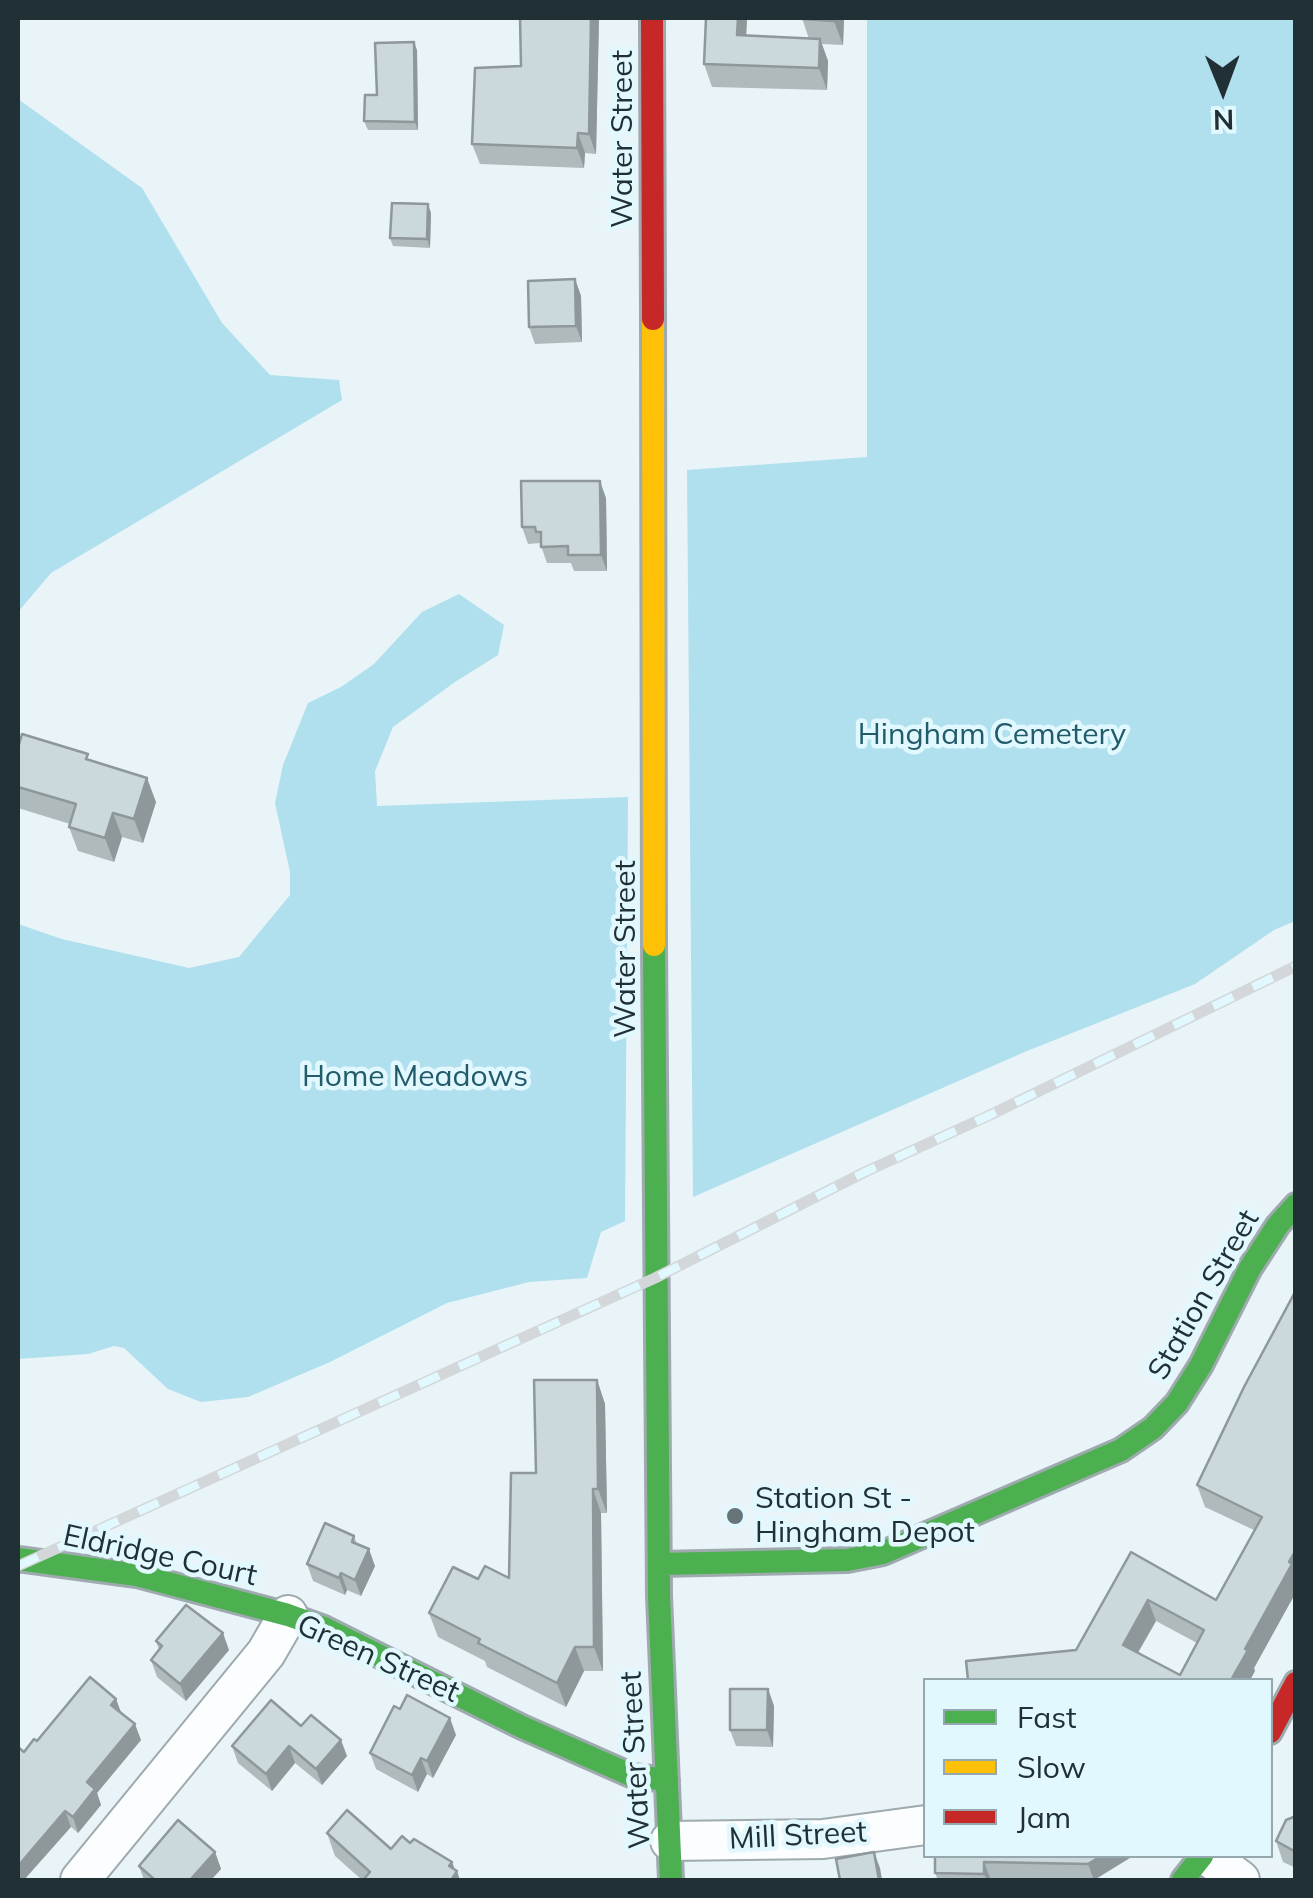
<!DOCTYPE html>
<style>
body{margin:0}
#map{position:relative;width:1313px;height:1898px;overflow:hidden;background:#e8f4f8;font-family:Mulish,sans-serif}
canvas{display:block}
.frame{position:absolute;inset:0;border:20px solid #213035;pointer-events:none}
.legend{position:absolute;left:923px;top:1678px;width:350px;height:180px;box-sizing:border-box;background:#e1f8ff;border:2px solid #94a8ae;margin:0;padding:12px 18px;list-style:none;font-size:30px;color:#213035}
.legend li{display:flex;align-items:center;gap:20px;height:50px}
.legend b{width:50px;border:2px solid #94a8ae}
.north{position:absolute;left:1173px;top:40px;width:100px;height:100px;-webkit-text-stroke:8px #e1f8ff;paint-order:stroke;rotate:179deg;font-size:28px;font-weight:700;line-height:40px;text-align:center;color:#213035}
.north::after{content:'';display:block;margin:auto;width:35px;height:45px;background:#213035;clip-path:polygon(50% 0,100% 100%,50% 72%,0 100%)}
</style>
<div id="map">
<canvas width="1313" height="1898"></canvas>
<div class="frame"></div>
<ul class="legend">
<li><b style="height:12px;background:#4caf50"></b>Fast</li>
<li><b style="height:12px;background:#ffc107"></b>Slow</li>
<li><b style="height:12px;background:#c62828"></b>Jam</li>
</ul>
<div class="north">N</div>
</div>
<script>
const c = document.querySelector('canvas').getContext('2d');
c.lineJoin = 'round';
function fillPath(path, color) { c.fillStyle = color; c.fill(path, 'evenodd'); }
const shape = rows => new Path2D(rows.map(r => 'M' + r).join(''));
function trace(path, color, width, dash) { c.strokeStyle = color; c.lineWidth = width; c.lineCap = dash ? 'butt' : 'round'; c.setLineDash(dash || []); c.stroke(path); }
function write(font, color, halo, rows, align = 'center') {
  c.font = font + ' Mulish,sans-serif'; c.lineWidth = 9; c.setLineDash([]); c.textBaseline = 'middle'; c.strokeStyle = halo; c.fillStyle = color; for (const [text, x, y, turn = 0] of rows) {
    c.save(); c.translate(x, y); c.rotate((+turn || 0) * Math.PI / 180); c.textAlign = isNaN(turn) ? turn : align; if (halo) c.strokeText(text, 0, 0); c.fillText(text, 0, 0); c.restore();
  }
}
const green = shape([
 [867,18,1295,18,1295,921,1274,930,1195,984,1027,1051,693,1197,687,470,867,457],
 [18,99,142,188,222,323,270,375,339,380,342,400,51,573,18,612],
 [459,594,504,625,498,655,455,682,393,727,375,771,377,806,628,797,625,1221,601,1232,587,1278,529,1282,447,1303,330,1362,248,1397,201,1402,168,1389,124,1348,114,1346,88,1354,18,1359,18,924,62,939,189,968,239,957,290,895,290,872,275,803,283,765,308,703,341,687,374,664,422,612]
]);
const street = shape([
 [670,1841,823,1839,926,1825],
 [1208,1856,1240,1880],
 [80,1880,266,1653,288,1615]
]);
const fast = shape([
 [654,945,659,1596,671,1880],
 [18,1559,137,1575,288,1615,324,1628,522,1727,633,1776,667,1780],
 [659,1564,847,1560,883,1553,1121,1450,1153,1428,1177,1403,1201,1365,1250,1268,1278,1225,1296,1205],
 [1183,1880,1202,1856]
]);
const slow = shape([
 [653,319,654,945]
]);
const jam = shape([
 [652,18,653,319],
 [1270,1732,1296,1683]
]);
const rail = shape([
 [18,1566,655,1278,865,1172,990,1115,1296,966]
]);
const wall = shape([
 [520,18,599,18,596,154,585,153,584,168,480,164,472,144,521,66],
 [706,18,747,18,746,36,809,39,802,18,844,18,843,45,822,44,828,61,827,90,712,87,704,64],
 [417,50,418,130,368,130,364,121,377,95],
 [431,213,430,248,393,246,390,238],
 [575,279,581,296,582,342,535,344,529,327],
 [606,498,607,571,574,571,571,563,547,563,540,543,528,544,522,527],
 [90,761,156,802,143,843,122,837,114,862,78,851,69,827,70,824,18,808,18,787],
 [1296,1292,1296,1592,1254,1668,1255,1671,1250,1680,968,1680,1076,1650,1131,1552,1216,1600,1254,1530,1205,1507,1197,1485],
 [1156,1621,1197,1643,1180,1675,1138,1653],
 [597,1380,605,1404,607,1513,601,1513,603,1671,584,1671,566,1707,487,1667,485,1661,438,1637,429,1613,478,1579,509,1578,536,1473],
 [354,1536,357,1544,375,1566,361,1596,347,1590,345,1595,313,1581,307,1564],
 [156,1641,229,1650,186,1701,157,1677,151,1660,159,1650],
 [768,1689,774,1706,773,1747,736,1746,730,1730],
 [116,1699,121,1713,141,1740,97,1793,101,1805,78,1833,71,1827,24,1752,37,1741],
 [301,1726,347,1756,322,1785,295,1763,272,1791,238,1763,232,1746],
 [456,1735,433,1778,427,1774,418,1792,376,1769,370,1753],
 [1296,1816,1296,1868,1283,1862,1276,1841],
 [327,1833,391,1849,410,1843,455,1870,460,1880,362,1880,335,1856],
 [215,1852,221,1869,211,1880,144,1880,139,1866],
 [935,1856,1133,1856,1094,1880,990,1878,990,1880,938,1880,935,1873]
]);
const shadedWall = shape([
 [591,18,599,18,596,154,589,134],
 [738,18,747,18,745,57,737,35],
 [835,18,844,18,843,45,834,21],
 [820,39,828,61,827,90,819,68],
 [414,42,417,50,418,130,415,122],
 [578,133,585,153,584,168,577,148],
 [428,204,431,213,430,248,427,239],
 [575,279,581,296,582,342,576,326],
 [600,481,606,498,607,571,601,555],
 [147,778,156,802,143,843,134,819],
 [113,813,122,837,114,862,105,838],
 [597,1380,605,1404,607,1513,598,1489],
 [593,1489,601,1513,603,1671,594,1647],
 [369,1549,375,1566,361,1596,355,1580],
 [1296,1550,1296,1592,1254,1668,1255,1671,1250,1680,1231,1680,1245,1649],
 [341,1573,347,1590,345,1595,339,1578],
 [1148,1600,1156,1621,1130,1666,1123,1645],
 [223,1633,229,1650,186,1701,180,1684],
 [575,1647,584,1671,566,1707,557,1683],
 [768,1689,774,1706,773,1747,767,1730],
 [116,1699,122,1715,111,1705],
 [450,1718,456,1735,433,1778,427,1761],
 [135,1724,141,1740,97,1793,101,1805,78,1833,73,1817,87,1782],
 [341,1740,347,1756,322,1785,316,1769],
 [289,1746,295,1763,272,1791,266,1774],
 [421,1758,427,1774,418,1792,412,1775],
 [65,1811,71,1827,24,1880,18,1880,18,1866],
 [215,1852,221,1869,211,1880,190,1880],
 [874,1852,880,1868,882,1880,879,1880],
 [1101,1856,1133,1856,1094,1880,1088,1864],
 [452,1862,456,1872,457,1871,460,1880,452,1880,449,1866],
 [984,1862,990,1878,990,1880,987,1880,984,1874]
]);
const building = shape([
 [520,18,591,18,589,134,578,133,577,148,472,144,475,68,521,66,520,18],
 [706,18,738,18,737,35,820,39,819,68,704,64,706,18],
 [802,18,835,18,834,21,802,19,802,18],
 [414,42,415,122,364,121,365,95,377,95,375,43,414,42],
 [392,203,428,204,427,239,390,238,392,203],
 [575,279,576,326,529,327,528,281,575,279],
 [521,481,600,481,601,555,568,555,568,546,541,547,541,532,536,532,535,527,522,527,521,481],
 [22,734,88,754,86,759,147,778,134,819,113,813,105,838,69,827,76,804,18,787,18,748,22,734],
 [1295,1292,1296,1550,1289,1562,1292,1564,1245,1649,1248,1650,1231,1680,968,1680,966,1661,1076,1650,1131,1552,1216,1600,1262,1517,1197,1485,1244,1387,1295,1292],
 [1148,1600,1204,1630,1180,1675,1123,1645,1148,1600],
 [534,1380,597,1380,598,1489,593,1489,594,1647,575,1647,557,1683,478,1643,480,1639,429,1613,453,1567,478,1579,485,1566,509,1578,511,1473,536,1473,534,1380],
 [325,1523,354,1536,352,1542,369,1549,355,1580,341,1573,339,1578,307,1564,325,1523],
 [186,1605,223,1633,180,1684,151,1660,162,1646,156,1641,186,1605],
 [90,1677,116,1699,111,1705,135,1724,87,1782,95,1789,73,1817,65,1811,18,1866,18,1747,24,1752,34,1739,37,1741,90,1677],
 [730,1689,768,1689,767,1730,730,1730,730,1689],
 [407,1695,450,1718,427,1761,421,1758,412,1775,370,1753,394,1706,400,1709,407,1695],
 [271,1700,301,1726,311,1715,341,1740,316,1769,289,1746,266,1774,232,1746,271,1700],
 [347,1810,391,1849,402,1836,410,1843,414,1839,452,1862,449,1866,457,1871,452,1879,453,1880,363,1880,370,1872,327,1833,347,1810],
 [1296,1816,1296,1852,1276,1841,1286,1820,1296,1816],
 [178,1820,215,1852,190,1880,155,1880,139,1866,178,1820],
 [874,1852,879,1880,840,1880,836,1859,874,1852],
 [935,1856,1101,1856,1088,1864,984,1862,984,1874,935,1873,935,1856]
]);
const markers = [
 [735,1516,10,"#677579"]
];
const streetNames = [
 ["Water Street",623,139,-90],
 ["Water Street",626,949,-90],
 ["Station Street",1204,1295,-60],
 ["Eldridge Court",160,1556,12],
 ["Green Street",378,1659,24],
 ["Water Street",636,1760,-93],
 ["Mill Street",798,1836,-3]
];
const parkNames = [
 ["Hingham Cemetery",992,735],
 ["Home Meadows",415,1077]
];
const poiNames = [
 ["Station St -",755,1499],
 ["Hingham Depot",755,1533]
];
fillPath(green, '#b0dfed');
trace(street, '#9eaaae', 42);
trace(fast, '#9eaaae', 28);
trace(slow, '#9eaaae', 28);
trace(jam, '#9eaaae', 28);
trace(street, '#fcfdfe', 38);
trace(fast, '#4caf50', 22);
trace(slow, '#ffc107', 22);
trace(jam, '#c62828', 22);
trace(rail, '#d3d7d9', 11);
trace(rail, '#e1f8ff', 8, [22]);
fillPath(wall, '#afbabd');
fillPath(shadedWall, '#8e979a');
fillPath(building, '#cbd8dc');
trace(building, '#8e979a', 2.5);
for (const [x, y, r, color] of markers) { const dot = new Path2D(); dot.arc(x, y, r, 0, 2 * Math.PI); c.fillStyle = color; c.fill(dot); trace(dot, '#e1f8ff', 4); }
write('30px', '#213035', '#e1f8ff', streetNames);
write('30px', '#225b6a', '#e1f8ff', parkNames);
write('30px', '#213035', '#e1f8ff', poiNames, 'left');
</script>
